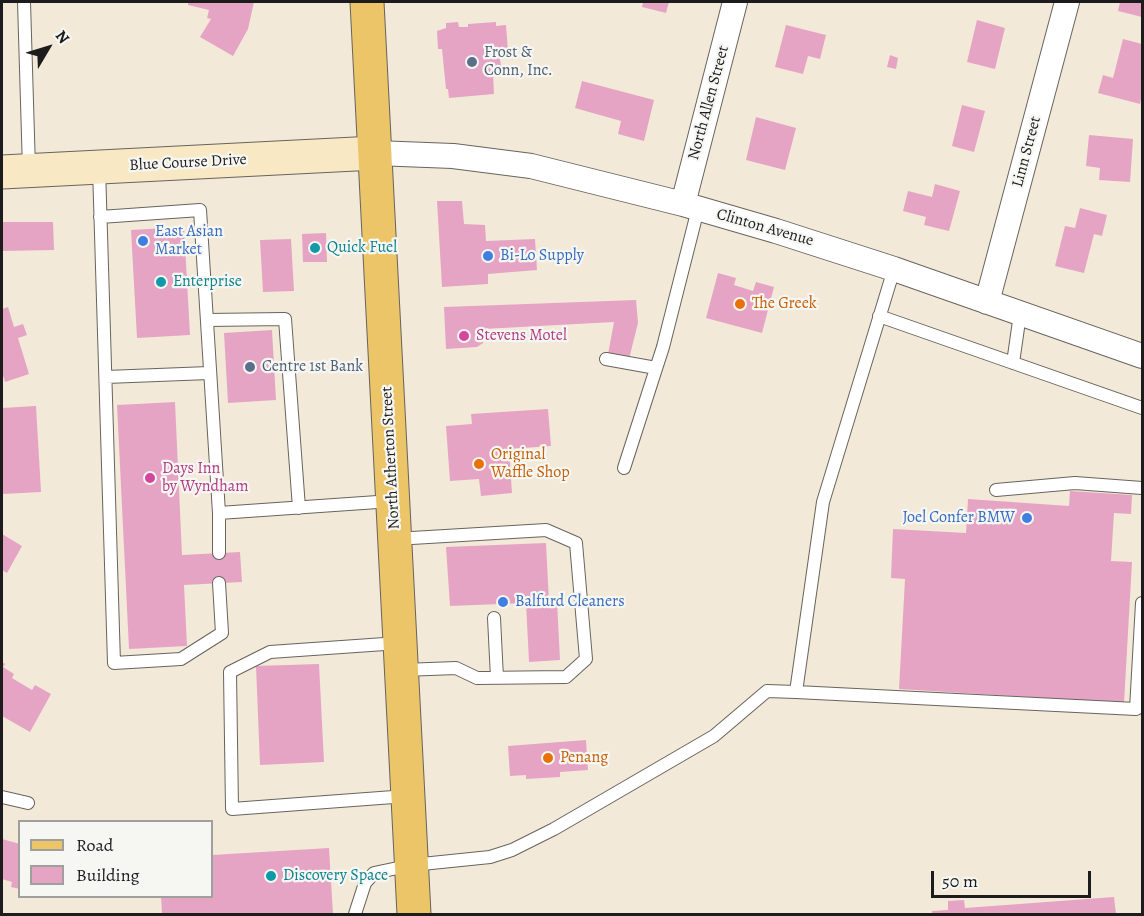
<!DOCTYPE html>
<style>
body{margin:0}
#map{position:relative;width:1144px;height:916px;overflow:hidden;background:#f3e9d8;font-family:Alegreya,serif}
canvas{display:block}
.frame{position:absolute;inset:0;border:3px solid #1c1c1c;pointer-events:none}
.legend{position:absolute;left:18px;top:820px;width:195px;height:78px;box-sizing:border-box;background:#f6f6f2;border:2px solid #9f9f9c;margin:0;padding:8px 10px;list-style:none;font-size:18px;color:#1c1c1c}
.legend li{display:flex;align-items:center;gap:12px;height:30px}
.legend b{width:30px;border:2px solid #9f9f9c}
.north{position:absolute;left:18px;top:18px;width:60px;height:60px;-webkit-text-stroke:4px #f6f6f2;paint-order:stroke;rotate:52deg;font-size:16px;font-weight:700;line-height:24px;text-align:center;color:#1c1c1c}
.north::after{content:'';display:block;margin:auto;width:21px;height:27px;background:#1c1c1c;clip-path:polygon(50% 0,100% 100%,50% 72%,0 100%)}
.scale{position:absolute;left:931px;top:871px;width:160px;height:27px;box-sizing:border-box;border:3px solid #1c1c1c;border-top:0;padding-left:8px;font-size:18px;line-height:21px;white-space:nowrap;color:#1c1c1c;-webkit-text-stroke:4px #f6f6f2;paint-order:stroke}
</style>
<div id="map">
<canvas width="1144" height="916"></canvas>
<div class="frame"></div>
<ul class="legend">
<li><b style="height:8px;background:#edc569"></b>Road</li>
<li><b style="height:16px;background:#e6a4c5"></b>Building</li>
</ul>
<div class="north">N</div>
<div class="scale">50 m</div>
</div>
<script>
const c = document.querySelector('canvas').getContext('2d');
c.lineJoin = 'round';
function fillPath(path, color) { c.fillStyle = color; c.fill(path, 'evenodd'); }
const shape = rows => new Path2D(rows.map(r => 'M' + r).join(''));
function trace(path, color, width, dash) { c.strokeStyle = color; c.lineWidth = width; c.lineCap = dash ? 'butt' : 'round'; c.setLineDash(dash || []); c.stroke(path); }
function write(font, color, halo, rows, align = 'center') {
  c.font = font + ' Alegreya,serif'; c.lineWidth = 4.5; c.setLineDash([]); c.textBaseline = 'middle'; c.strokeStyle = halo; c.fillStyle = color; for (const [text, x, y, turn = 0] of rows) {
    c.save(); c.translate(x, y); c.rotate((+turn || 0) * Math.PI / 180); c.textAlign = isNaN(turn) ? turn : align; if (halo) c.strokeText(text, 0, 0); c.fillText(text, 0, 0); c.restore();
  }
}
const building = shape([
 [188,2,254,2,248,29,233,56,200,37,211,19,207,18,209,10,188,5],
 [643,2,669,2,666,13,642,7],
 [1120,2,1142,2,1142,17,1118,11],
 [977,20,1005,28,995,69,967,62],
 [458,22,459,27,468,27,468,24,496,22,496,26,506,25,508,51,499,52,501,66,495,66,496,73,493,73,494,94,449,98,448,89,446,89,442,49,438,49,437,31,446,28,446,23],
 [786,25,826,35,820,59,808,56,803,74,775,67],
 [1123,39,1142,44,1142,94,1140,104,1098,93,1103,75,1113,78],
 [890,55,898,58,896,69,887,67],
 [582,81,654,100,644,141,618,134,621,121,575,108],
 [962,105,985,111,974,152,952,146],
 [756,117,796,128,785,170,746,160],
 [1089,135,1133,139,1130,182,1099,180,1100,168,1086,166],
 [935,184,960,191,949,231,924,225,926,217,903,211,908,191,932,197],
 [437,201,462,201,464,224,485,225,486,241,535,239,537,270,488,274,488,284,442,287],
 [1080,208,1107,215,1102,236,1094,234,1084,273,1055,266,1065,226,1075,228],
 [2,222,53,222,54,250,2,251],
 [184,227,190,335,137,338,131,230],
 [326,233,327,262,303,262,302,234],
 [291,239,294,291,263,292,260,240],
 [718,273,736,278,734,285,753,291,756,282,774,287,762,333,706,318],
 [636,300,638,323,629,359,608,354,614,322,483,329,483,343,477,347,446,349,444,307],
 [8,307,14,327,23,324,27,335,18,338,29,374,5,382,2,372,2,309],
 [272,330,276,400,228,403,224,333],
 [175,402,182,555,240,552,242,582,184,585,187,646,129,649,117,405],
 [36,406,41,492,3,494,2,408],
 [548,409,551,446,509,449,512,493,481,496,479,479,450,481,446,426,472,424,471,414],
 [1070,491,1132,495,1131,514,1114,513,1111,561,1132,562,1124,703,899,689,905,579,891,578,893,529,966,533,968,499,1069,506],
 [2,534,22,546,7,573,2,570],
 [546,543,549,602,557,601,560,660,529,662,526,603,450,606,446,547],
 [2,662,5,664,3,667,14,674,12,678,32,690,35,685,51,694,30,732,2,716],
 [319,664,324,762,260,765,256,666],
 [586,740,588,770,560,772,560,777,526,779,526,775,510,776,508,746],
 [2,839,20,844,20,889,11,887,12,882,2,879],
 [329,848,333,914,162,914,161,896,212,896,212,855],
 [1114,897,1116,914,932,914,932,911,948,910,948,901,964,900,965,908]
]);
const lane = shape([
 [24,2,29,169],
 [99,168,114,663,181,659,222,633,219,583],
 [100,217,200,210,219,513,392,501],
 [894,269,823,502,796,692,1136,709,1142,706],
 [879,316,1142,408],
 [207,320,285,319,299,508],
 [606,359,656,368],
 [1013,363,1020,314],
 [106,377,209,373],
 [624,468,663,347,698,209],
 [996,490,1075,483,1142,488],
 [219,513,219,553],
 [395,539,546,530,576,543,586,659,566,677,477,678,456,668,403,670],
 [494,618,497,678],
 [399,643,270,652,230,672,232,809,407,796],
 [1136,709,1142,603],
 [2,797,28,803],
 [355,914,365,883,374,873,412,865,490,857,512,850,554,829,714,736,767,691,796,692]
]);
const street = shape([
 [375,153,453,156,531,166,683,204,776,231,894,269,1142,356],
 [683,204,735,2],
 [987,302,1067,2]
]);
const secondary = shape([
 [2,172,375,153]
]);
const primary = shape([
 [367,2,414,914]
]);
const markers = [
 [472,62,6,"#5c6f8a"],
 [143,241,6,"#3f7fe0"],
 [315,248,6,"#0f9aa8"],
 [488,256,6,"#3f7fe0"],
 [161,282,6,"#0f9aa8"],
 [740,304,6,"#e8710a"],
 [464,336,6,"#d1479c"],
 [250,367,6,"#5c6f8a"],
 [479,464,6,"#e8710a"],
 [150,478,6,"#d1479c"],
 [1027,518,6,"#3f7fe0"],
 [503,602,6,"#3f7fe0"],
 [548,758,6,"#e8710a"],
 [271,876,6,"#0f9aa8"]
];
const serviceNames = [
 ["Frost &",484,53],
 ["Conn, Inc.",484,71],
 ["Centre 1st Bank",262,367]
];
const streetNames = [
 ["North Allen Street",709,103,-75],
 ["Linn Street",1027,152,-75],
 ["Blue Course Drive",188,163,-3],
 ["Clinton Avenue",765,228,16],
 ["North Atherton Street",391,458,-93]
];
const shopNames = [
 ["East Asian",155,232],
 ["Market",155,250],
 ["Bi-Lo Supply",500,256],
 ["Joel Confer BMW",1015,518,"right"],
 ["Balfurd Cleaners",515,602]
];
const cultureNames = [
 ["Quick Fuel",327,248],
 ["Enterprise",173,282],
 ["Discovery Space",283,876]
];
const foodNames = [
 ["The Greek",752,304],
 ["Original",491,455],
 ["Waffle Shop",491,473],
 ["Penang",560,758]
];
const hotelNames = [
 ["Stevens Motel",476,336],
 ["Days Inn",162,469],
 ["by Wyndham",162,487]
];
fillPath(building, '#e6a4c5');
trace(lane, '#67645e', 14);
trace(street, '#67645e', 26);
trace(secondary, '#67645e', 35);
trace(primary, '#67645e', 35);
trace(lane, '#fff', 12);
trace(street, '#fff', 24);
trace(secondary, '#f8e8c3', 33);
trace(primary, '#edc569', 33);
for (const [x, y, r, color] of markers) { const dot = new Path2D(); dot.arc(x, y, r, 0, 2 * Math.PI); c.fillStyle = color; c.fill(dot); trace(dot, '#f6f6f2', 2); }
write('16px', '#4e5e75', '#f6f6f2', serviceNames, 'left');
write('16px', '#1c1c1c', '#f6f6f2', streetNames);
write('16px', '#366cbe', '#f6f6f2', shopNames, 'left');
write('16px', '#0d838f', '#f6f6f2', cultureNames, 'left');
write('16px', '#c56008', '#f6f6f2', foodNames, 'left');
write('16px', '#b23c85', '#f6f6f2', hotelNames, 'left');
</script>
